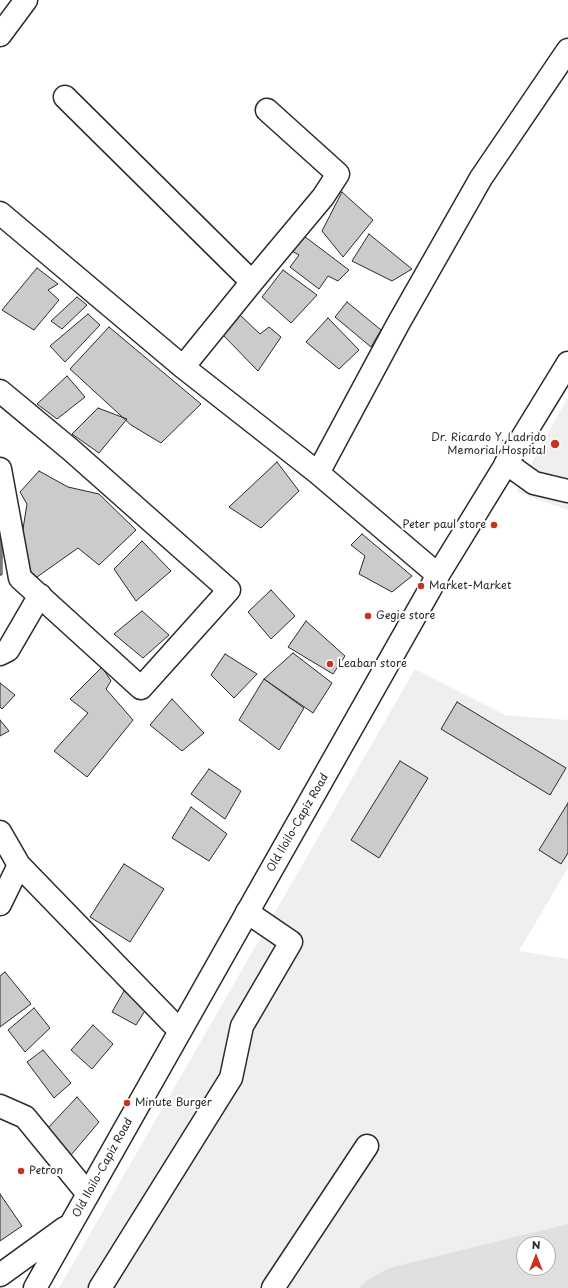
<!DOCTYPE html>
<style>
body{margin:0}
#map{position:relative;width:568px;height:1288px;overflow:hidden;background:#fff;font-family:"Playpen Sans",sans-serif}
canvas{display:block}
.north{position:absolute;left:516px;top:1236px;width:40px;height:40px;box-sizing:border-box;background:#fff;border:1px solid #aaa;border-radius:50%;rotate:0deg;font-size:11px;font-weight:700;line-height:16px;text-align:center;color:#2b2b2b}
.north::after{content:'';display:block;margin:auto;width:14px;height:18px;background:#c8321e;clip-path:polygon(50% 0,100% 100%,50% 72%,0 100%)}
</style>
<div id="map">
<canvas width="568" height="1288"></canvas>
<div class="north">N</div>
</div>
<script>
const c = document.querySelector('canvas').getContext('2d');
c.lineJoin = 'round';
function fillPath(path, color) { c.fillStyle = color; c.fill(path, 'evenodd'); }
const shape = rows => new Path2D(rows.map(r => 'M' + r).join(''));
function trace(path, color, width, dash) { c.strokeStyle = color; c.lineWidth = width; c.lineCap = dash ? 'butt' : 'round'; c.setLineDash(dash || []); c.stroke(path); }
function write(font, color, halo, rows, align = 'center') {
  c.font = font + ' "Playpen Sans",sans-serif'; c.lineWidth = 4; c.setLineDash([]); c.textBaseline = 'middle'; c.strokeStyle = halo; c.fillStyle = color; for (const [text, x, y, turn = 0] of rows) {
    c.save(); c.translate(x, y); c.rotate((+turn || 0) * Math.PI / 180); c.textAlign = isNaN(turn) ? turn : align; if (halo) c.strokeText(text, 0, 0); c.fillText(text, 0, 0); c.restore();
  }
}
const built = shape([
 [568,397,568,510,516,492],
 [415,669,505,715,568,720,568,868,519,951,568,959,568,1288,59,1288],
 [524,1244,548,1244,548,1268,524,1268]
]);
const green = shape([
 [568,1224,568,1288,360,1288,366,1281,389,1268],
 [524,1244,548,1244,548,1268,524,1268]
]);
const building = shape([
 [342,192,373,220,343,257,322,231,342,192],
 [369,234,412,269,392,281,352,261,369,234],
 [304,236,349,270,338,281,328,276,319,289,290,267,299,255,290,250,304,236],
 [37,268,58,284,48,290,59,300,34,330,2,310,37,268],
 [283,270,317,295,291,323,262,297,283,270],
 [77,297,87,305,62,329,51,321,77,297],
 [347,302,381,330,371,347,335,317,347,302],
 [88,314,100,325,65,362,50,346,88,314],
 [240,315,260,334,269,327,281,337,258,371,223,335,240,315],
 [328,318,359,350,339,369,306,342,328,318],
 [109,327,201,404,161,443,131,425,70,369,109,327],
 [67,376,85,397,57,419,37,404,67,376],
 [98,408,127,419,99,453,72,434,98,408],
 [277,462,299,491,261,528,229,507,277,462],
 [39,471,68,487,99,494,136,530,99,565,78,548,37,577,29,570,22,535,27,504,20,492,39,471],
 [362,534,412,576,392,592,359,574,365,556,351,545,362,534],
 [2,539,2,575,0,575,0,540,2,539],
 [142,541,171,571,136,601,114,569,142,541],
 [271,590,295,616,271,639,248,612,271,590],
 [142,611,169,635,143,658,114,634,142,611],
 [306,621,345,656,333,674,288,647,306,621],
 [293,653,332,683,313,713,264,679,293,653],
 [225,654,257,674,234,698,211,675,225,654],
 [102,667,111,681,106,689,133,720,87,777,54,751,88,713,70,699,102,667],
 [264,679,304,708,279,750,239,720,264,679],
 [0,683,15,695,2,709,0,707,0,683],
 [172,699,204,733,182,751,150,725,172,699],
 [457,702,566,768,550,795,441,729,457,702],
 [0,720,9,731,0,736,0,720],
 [400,761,428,778,379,858,351,840,400,761],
 [209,769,241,791,225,819,191,794,209,769],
 [568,803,568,853,561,864,539,850,568,803],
 [191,807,227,834,209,861,172,838,191,807],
 [124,864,164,889,130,942,90,917,124,864],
 [5,972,31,1004,0,1027,0,976,5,972],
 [124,991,148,1006,136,1025,112,1012,124,991],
 [34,1008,50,1028,25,1052,8,1030,34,1008],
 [93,1025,113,1044,92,1069,71,1050,93,1025],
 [43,1050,71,1083,54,1098,27,1062,43,1050],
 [77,1097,99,1122,71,1155,47,1129,77,1097],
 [0,1194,22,1226,0,1241,0,1194]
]);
const minor = shape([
 [0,35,26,0],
 [65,97,252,282],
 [0,213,183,367,318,473,438,575],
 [183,367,252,282,323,197,338,174,267,110],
 [0,391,71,450,229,590,141,688,20,578,0,469],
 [506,463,534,483,568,491],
 [318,473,398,324,481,178,568,50],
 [0,654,8,650,40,595],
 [0,832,19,865,0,904],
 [19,865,180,1031],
 [0,1106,25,1117,88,1194],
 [100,1288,231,1078,242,1026,291,942,247,912],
 [273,1288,367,1146]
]);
const major = shape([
 [0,1275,65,1228],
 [35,1288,438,575,568,363]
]);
const markers = [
 [555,444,5,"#c8321e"],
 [494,525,4,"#c8321e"],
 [421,586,4,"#c8321e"],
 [368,616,4,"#c8321e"],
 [330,664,4,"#c8321e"],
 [127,1103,4,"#c8321e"],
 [21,1171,4,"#c8321e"]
];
const poiNames = [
 ["Dr. Ricardo Y. Ladrido",546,438,"right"],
 ["Memorial Hospital",546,451,"right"],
 ["Peter paul store",486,525,"right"],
 ["Market-Market",429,586],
 ["Gegie store",376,616],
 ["Leaban store",338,664],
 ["Minute Burger",135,1103],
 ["Petron",29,1171]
];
const streetNames = [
 ["Old Iloilo-Capiz Road",298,823,-60],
 ["Old Iloilo-Capiz Road",103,1168,-61]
];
fillPath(built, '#efefef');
fillPath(green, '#e0e0e0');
fillPath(building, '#cbcbcb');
trace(building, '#2b2b2b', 1);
trace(minor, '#2b2b2b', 25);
trace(major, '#2b2b2b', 25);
trace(minor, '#fff', 22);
trace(major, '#fff', 22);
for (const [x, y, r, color] of markers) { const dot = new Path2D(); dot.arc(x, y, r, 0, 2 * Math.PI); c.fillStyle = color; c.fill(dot); trace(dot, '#fff', 1.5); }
write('11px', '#2b2b2b', '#fff', poiNames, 'left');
write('11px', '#2b2b2b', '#fff', streetNames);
</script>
